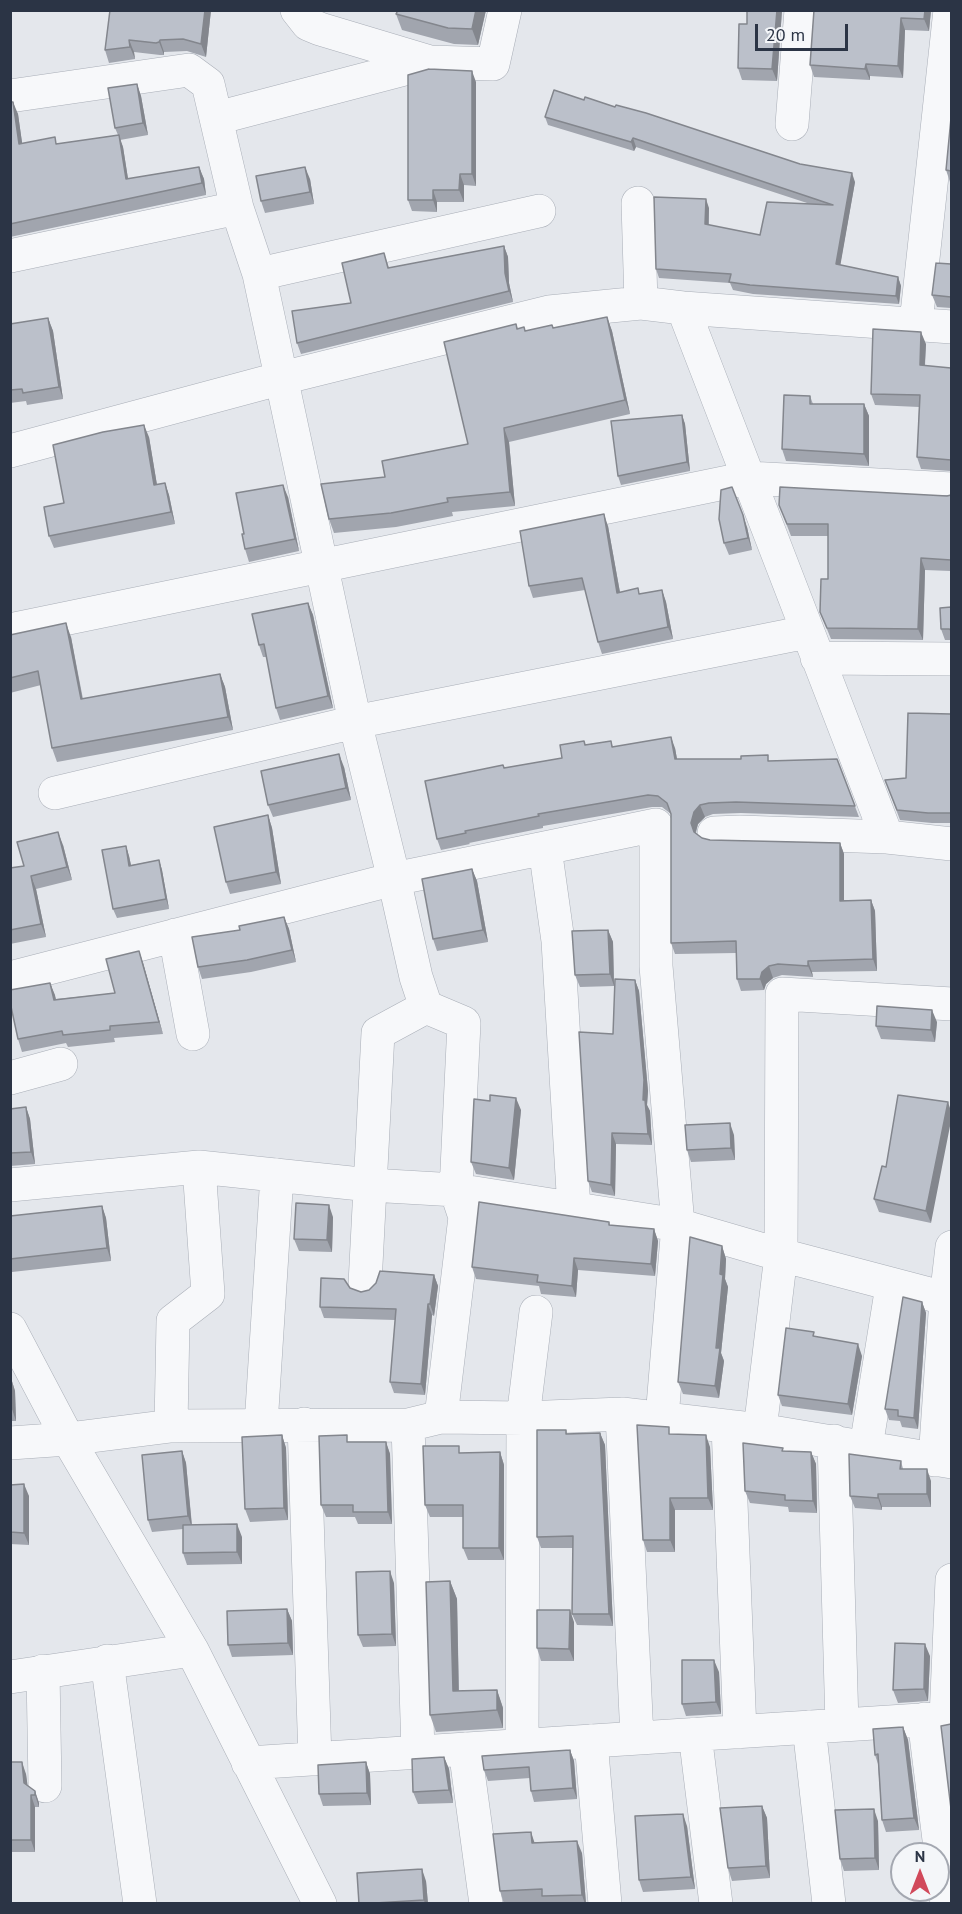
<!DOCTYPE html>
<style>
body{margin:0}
#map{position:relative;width:962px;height:1914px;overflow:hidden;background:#e4e7ec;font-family:"PT Sans",sans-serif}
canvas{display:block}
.frame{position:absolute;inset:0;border:12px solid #2b3445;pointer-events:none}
.north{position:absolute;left:890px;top:1842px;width:60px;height:60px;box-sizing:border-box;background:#f4f6f9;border:2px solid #a4a8b1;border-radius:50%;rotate:0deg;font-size:16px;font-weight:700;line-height:24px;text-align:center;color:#2b3445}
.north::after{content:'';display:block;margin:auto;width:21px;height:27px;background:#d1495b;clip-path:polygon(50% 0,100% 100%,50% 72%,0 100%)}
.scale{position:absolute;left:755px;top:24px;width:93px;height:27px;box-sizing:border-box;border:3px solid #2b3445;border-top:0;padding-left:8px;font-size:18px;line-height:21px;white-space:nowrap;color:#2b3445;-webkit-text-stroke:4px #f4f6f9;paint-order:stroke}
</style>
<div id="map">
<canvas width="962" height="1914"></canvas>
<div class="frame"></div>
<div class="north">N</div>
<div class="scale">20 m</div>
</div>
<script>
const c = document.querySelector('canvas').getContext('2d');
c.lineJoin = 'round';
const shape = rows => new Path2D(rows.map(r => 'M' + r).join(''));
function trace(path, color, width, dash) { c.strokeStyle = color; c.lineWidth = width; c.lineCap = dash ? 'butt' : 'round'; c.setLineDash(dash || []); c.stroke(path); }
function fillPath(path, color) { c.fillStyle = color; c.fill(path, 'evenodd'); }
const minor = shape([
 [297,10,308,24,320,29,430,62],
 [10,96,189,70,208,84,237,208,259,274,355,722,394,879,416,977,426,1007,464,1023,456,1190,465,1217,441,1417],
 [217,118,431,62,493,64,505,10],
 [792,124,801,10],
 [638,203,641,303],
 [10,256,237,208],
 [259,274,539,211],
 [683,308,887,837],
 [916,323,950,10],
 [10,451,282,378,549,312,641,303,683,308,952,327],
 [10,630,748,478,952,489],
 [817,658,952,659],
 [55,793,355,722,807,632],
 [714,833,740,832,887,837,952,844],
 [175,935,193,1034],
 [10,978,394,879,545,848],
 [10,1078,61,1064],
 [10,1185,199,1167,370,1185,456,1190,678,1225,781,1255,952,1300],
 [574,1209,558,941,545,848,656,825,656,966,678,1225,662,1418],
 [365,1284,378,1033,426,1007],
 [10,1329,68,1439,171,1426,408,1425,441,1417,523,1418,622,1414,760,1430,952,1462],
 [622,1414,637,1738],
 [304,1424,315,1759],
 [261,1425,277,1175],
 [408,1425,418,1752],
 [171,1426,173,1321,208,1294,199,1167],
 [728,1426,740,1732],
 [760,1430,781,1255,782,994,952,1004],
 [834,1441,842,1725],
 [10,1443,68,1439,192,1650,320,1904],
 [866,1447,892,1286],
 [935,1460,946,1299,952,1247],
 [107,1661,140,1904],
 [43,1671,45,1786],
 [10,1677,192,1650],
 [946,1718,952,1580],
 [924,1719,947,1904],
 [809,1727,829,1904],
 [695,1734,716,1904],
 [591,1741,605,1904],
 [522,1746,523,1418,536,1312],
 [465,1749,486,1904],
 [248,1763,952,1718]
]);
const wall = shape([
 [110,10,211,10,206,57,187,51,164,52,164,55,160,55,134,52,135,59,109,63,105,50],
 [486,10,478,45,454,44,402,30,396,14],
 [782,10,777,81,742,80,738,68,747,24],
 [814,10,931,10,929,31,905,30,903,78,870,76,870,80,814,77,810,65],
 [476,82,476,186,464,185,464,202,437,202,437,212,412,211,408,200],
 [137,84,141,96,148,135,120,140,123,147,128,179,199,167,204,179,206,195,10,237,10,102,18,114,22,143,58,144,118,135,115,128],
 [584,100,855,182,840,265,898,277,901,286,899,304,753,294,733,290,730,283,659,278,656,269,709,208,709,225,760,235,807,203,636,147,634,151,548,125,545,117],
 [951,118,951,182,950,182,946,170],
 [310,179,314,204,265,213,261,201],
 [504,246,508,257,509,283,513,302,301,354,297,343,351,303,384,253,389,268],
 [951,264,951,308,937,307,932,295],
 [607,317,612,331,630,414,509,442,515,506,452,512,453,516,396,527,334,533,329,519,385,477,468,444,516,324,518,329,526,331,553,328],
 [48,318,53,331,63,399,27,405,26,401,10,403,10,324],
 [926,344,925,366,951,368,951,471,921,469,917,457,919,407,875,405,871,394],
 [810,396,813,404,864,404,869,416,869,466,786,461,782,449],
 [682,415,685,424,690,471,621,485,618,476],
 [149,437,157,485,165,483,169,495,175,524,54,548,49,536,64,503],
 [951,495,951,571,925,570,923,640,831,639,820,612,828,579,828,536,791,536,779,505],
 [288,497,299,551,249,562,245,549,244,534],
 [608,526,620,592,640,594,662,590,666,602,673,639,602,654,598,642,585,590,533,598,529,586],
 [747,527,752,550,729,555,724,543],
 [308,603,313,615,333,708,280,720,276,708,267,657,263,657,259,645],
 [951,607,951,640,945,640,941,629],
 [10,635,71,637,83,699,220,674,225,687,233,730,57,762,52,748,41,685,10,693],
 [951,714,951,823,932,823,900,820,885,780,906,778],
 [584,741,585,745,611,741,613,747,675,748,677,759,770,761,837,759,859,817,741,813,713,814,705,817,698,824,696,833,702,838,710,840,840,843,844,854,844,900,871,900,875,911,877,971,812,972,813,977,782,975,773,978,766,984,764,990,741,991,737,979,736,953,675,954,671,943,671,814,662,807,652,807,543,826,543,828,469,843,470,844,441,850,437,839,504,768,562,758],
 [344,767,351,800,273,817,268,805],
 [268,815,272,828,281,884,230,894,226,882],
 [63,845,72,880,36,889,46,937,10,944,10,868,24,866],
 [126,846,129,856,131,865,159,860,162,870,169,909,117,918,113,909],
 [472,869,477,881,488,942,437,951,433,939],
 [284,917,289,929,296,962,251,972,202,979,198,967],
 [608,930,613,942,614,986,580,987,575,975],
 [139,951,143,963,163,1034,114,1038,115,1042,68,1047,66,1043,22,1052,18,1039,50,983,56,999,115,993],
 [635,980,639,991,648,1091,647,1105,650,1111,652,1145,616,1144,615,1196,592,1192,588,1181,613,1034],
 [937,1022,935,1042,881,1039,876,1026],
 [898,1095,931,1223,879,1212,874,1199,886,1167],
 [490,1101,521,1110,514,1180,476,1174,471,1162],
 [26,1107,30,1119,35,1164,10,1166,10,1109],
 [734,1135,735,1160,691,1162,687,1150],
 [102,1206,106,1218,111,1261,12,1272,10,1269,10,1216],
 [333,1217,332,1252,299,1251,294,1239],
 [609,1222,610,1225,654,1229,658,1241,655,1276,578,1270,576,1297,541,1294,539,1286,476,1279,472,1267],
 [722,1246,726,1259,725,1279,728,1287,721,1353,724,1361,719,1398,683,1394,678,1382],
 [434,1275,438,1286,434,1316,432,1315,425,1395,394,1393,390,1382,395,1320,324,1318,320,1307,350,1288,361,1292],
 [922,1302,926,1313,918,1429,902,1427,900,1421,889,1420,885,1409],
 [862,1356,852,1415,782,1406,778,1395],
 [11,1378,15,1391,16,1421,10,1421],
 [566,1430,567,1434,600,1433,605,1445,613,1626,577,1625,572,1614,573,1548,541,1548,537,1537],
 [282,1435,286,1448,288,1520,250,1522,245,1509],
 [672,1435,710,1447,713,1510,675,1510,675,1552,647,1552,643,1540],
 [350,1442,386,1442,390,1454,392,1524,358,1524,355,1517,326,1517,321,1505],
 [182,1451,186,1463,192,1525,242,1537,242,1564,187,1565,183,1553,183,1529,152,1532,148,1520],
 [784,1451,811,1452,816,1464,817,1513,789,1512,788,1507,750,1503,745,1491],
 [500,1452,504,1465,504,1560,468,1560,463,1548,463,1517,430,1517,425,1505,461,1453],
 [901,1461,903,1469,931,1481,931,1507,882,1507,882,1510,855,1508,850,1496],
 [10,1485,29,1496,29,1545,10,1544],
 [450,1581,457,1599,459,1691,497,1690,503,1708,503,1728,436,1732,430,1715],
 [394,1583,396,1646,363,1647,358,1635],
 [287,1609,292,1621,293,1655,232,1657,228,1645],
 [574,1622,574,1661,541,1661,537,1648],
 [930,1656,928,1701,898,1703,893,1690],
 [719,1672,721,1714,686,1716,682,1704],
 [903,1727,908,1740,919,1830,886,1832,882,1820,878,1764,875,1755],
 [570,1750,574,1761,577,1799,534,1802,531,1791,530,1778,488,1781,484,1770],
 [444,1757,449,1769,453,1803,418,1804,413,1792],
 [10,1762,26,1774,27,1785,35,1791,39,1803,39,1807,35,1807,35,1852,10,1852],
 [366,1762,370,1774,371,1805,323,1806,319,1794],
 [762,1806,767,1818,770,1878,732,1881,728,1868],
 [878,1821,879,1870,844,1871,840,1859],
 [687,1826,695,1889,643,1892,639,1880],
 [535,1842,582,1853,586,1904,545,1904,544,1902,504,1904,500,1891],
 [426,1881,428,1904,359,1904]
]);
const shadedWall = shape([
 [205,10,211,10,206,57,201,44],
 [476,10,486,10,478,45,472,29],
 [777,10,782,10,777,81,772,69],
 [925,10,931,10,929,31,924,19],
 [901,18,905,30,903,78,898,66],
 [129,40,134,52,135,59,130,47],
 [160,40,164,52,164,55,159,42],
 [866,64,870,76,870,80,865,69],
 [472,71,476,82,476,186,472,174],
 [137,84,141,96,148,135,143,123],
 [13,102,18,114,24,156,19,144],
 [119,135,123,147,130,191,126,179],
 [633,138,636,147,634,151,631,142],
 [199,167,204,179,206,195,202,183],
 [305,167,310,179,314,204,310,192],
 [852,173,855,182,839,273,836,264],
 [460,174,464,185,464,202,459,190],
 [433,190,437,202,437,212,433,200],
 [706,199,709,208,708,233,705,224],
 [504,246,508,257,509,283,513,302,509,291,505,273],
 [898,277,901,286,899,304,896,296],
 [607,317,612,331,630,414,625,400],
 [48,318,53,331,63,399,59,387],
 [921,332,926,344,924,377,920,365],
 [864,404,869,416,869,466,864,454],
 [682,415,685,424,690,471,687,462],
 [144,425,149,437,159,497,154,485],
 [504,428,509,442,515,506,510,492],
 [165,483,169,495,175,524,171,512],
 [283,485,288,497,299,551,295,539],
 [604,514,608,526,622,604,617,593],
 [743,515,747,527,752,550,748,538],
 [921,558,925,570,923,640,918,629],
 [662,590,666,602,673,639,668,627],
 [308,603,313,615,333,708,328,696],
 [66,623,71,637,85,713,81,699],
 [220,674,225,687,233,730,228,717],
 [671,737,675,748,679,770,675,759],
 [339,754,344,767,351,800,346,788],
 [700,805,705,817,698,824,695,834,691,823,694,812],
 [268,815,272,828,281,884,276,872],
 [58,832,63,845,72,880,67,867],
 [840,843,844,854,844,912,840,901],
 [126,846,129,856,133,875,129,866],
 [159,860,162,870,169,909,166,899],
 [472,869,477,881,488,942,483,930],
 [31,876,36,889,46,937,41,924],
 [871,900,875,911,877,971,873,959],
 [284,917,289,929,296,962,292,950],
 [608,930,613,942,614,986,610,974],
 [139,951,143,963,163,1034,159,1022],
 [808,961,812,972,813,977,808,966],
 [769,966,773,978,766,984,764,990,760,979,762,972],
 [635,980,639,991,648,1091,647,1105,650,1111,652,1145,648,1134,643,1100],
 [50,983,55,995,58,1012,54,1000],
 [932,1010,937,1022,935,1042,931,1030],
 [516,1098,521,1110,514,1180,509,1168],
 [948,1102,951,1111,951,1121,931,1223,926,1211],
 [26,1107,30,1119,35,1164,31,1152],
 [730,1123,734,1135,735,1160,731,1148],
 [612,1133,616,1144,615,1196,611,1185],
 [329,1205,333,1217,332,1252,327,1240],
 [102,1206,106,1218,111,1261,107,1248],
 [654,1229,658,1241,655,1276,651,1264],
 [722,1246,726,1259,725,1279,728,1287,721,1353,724,1361,719,1398,715,1386],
 [574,1258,578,1270,576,1297,572,1286],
 [434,1275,438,1286,434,1316,430,1304],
 [922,1302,926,1313,918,1429,914,1418],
 [428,1304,432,1315,425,1395,421,1384],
 [858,1344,862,1356,852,1415,848,1404],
 [11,1378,15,1391,16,1421,12,1409],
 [600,1433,605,1445,613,1626,609,1614],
 [282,1435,286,1448,288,1520,284,1508],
 [706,1435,710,1447,713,1510,708,1498],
 [386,1442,390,1454,392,1524,388,1512],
 [182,1451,186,1463,192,1528,188,1516],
 [500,1452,504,1465,504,1560,499,1548],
 [811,1452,816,1464,817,1513,813,1501],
 [927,1469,931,1481,931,1507,927,1494],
 [24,1484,29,1496,29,1545,24,1533],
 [878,1494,882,1507,882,1510,878,1498],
 [670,1498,675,1510,675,1552,670,1540],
 [237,1524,242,1537,242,1564,237,1552],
 [390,1571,394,1583,396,1646,392,1634],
 [450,1581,457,1599,459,1709,453,1691],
 [287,1609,292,1621,293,1655,288,1643],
 [570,1610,574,1622,574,1661,569,1649],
 [925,1644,930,1656,928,1701,924,1689],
 [714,1660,719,1672,721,1714,716,1702],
 [497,1690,503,1708,503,1728,497,1710],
 [903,1727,908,1740,919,1830,914,1818],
 [570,1750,574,1761,577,1799,573,1788],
 [444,1757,449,1769,453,1803,449,1790],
 [22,1762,26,1774,29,1795,24,1783],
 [366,1762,370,1774,371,1805,367,1793],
 [35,1791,39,1803,39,1807,35,1795],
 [31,1795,35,1807,35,1852,31,1840],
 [762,1806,767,1818,770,1878,766,1866],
 [874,1809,878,1821,879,1870,875,1858],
 [683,1814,687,1826,695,1889,691,1877],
 [531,1832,535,1844,532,1843],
 [577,1841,582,1853,586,1904,585,1904,582,1895],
 [422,1869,426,1881,428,1904,425,1904,424,1900]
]);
const building = shape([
 [110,10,205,10,201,44,183,39,160,40,159,42,156,43,129,40,130,47,105,50,110,10],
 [398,10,476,10,472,29,448,28,396,14,398,10],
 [747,10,777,10,772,69,738,68,739,24,747,24,747,10],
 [814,10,925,10,924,19,901,18,898,66,866,64,865,69,810,65,814,10],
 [429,69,472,71,472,174,460,174,459,190,433,190,433,200,408,200,408,75,429,69],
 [137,84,143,123,115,128,108,88,137,84],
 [554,90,584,100,585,97,615,107,616,105,646,113,800,164,852,173,836,264,898,277,896,296,750,285,729,282,731,274,656,269,654,197,706,199,705,224,760,235,767,202,833,205,633,138,631,142,545,117,554,90],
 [10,102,13,102,19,144,55,137,56,144,119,135,126,179,199,167,202,183,10,224,10,102],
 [951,118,951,171,946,170,951,118],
 [305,167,310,192,261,201,256,176,305,167],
 [504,246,505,273,509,291,297,343,292,311,351,303,342,263,384,253,388,268,504,246],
 [936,263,951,264,951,297,932,295,936,263],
 [607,317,625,400,504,428,510,492,447,498,448,502,391,513,329,519,321,484,385,477,382,461,468,444,444,342,516,324,517,329,524,327,525,331,552,325,553,328,607,317],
 [48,318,59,387,23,393,22,389,10,390,10,324,48,318],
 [873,329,921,332,920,365,951,368,951,460,917,457,920,395,871,394,873,329],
 [784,395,810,396,810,404,864,404,864,454,782,449,784,395],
 [682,415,687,462,618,476,611,421,682,415],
 [144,425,154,485,165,483,171,512,49,536,44,507,64,503,53,445,103,432,144,425],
 [283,485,295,539,245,549,242,534,244,534,236,493,283,485],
 [732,487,743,515,748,538,724,543,719,519,721,490,732,487],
 [780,487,947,496,951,495,951,560,921,558,918,629,827,628,820,612,821,579,828,579,828,524,787,524,779,505,780,487],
 [604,514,617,593,638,588,639,594,662,590,668,627,598,642,582,578,529,586,520,531,604,514],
 [308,603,328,696,276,708,264,644,259,645,252,614,308,603],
 [951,607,951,630,949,629,941,629,940,608,951,607],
 [66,623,81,699,220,674,228,717,52,748,38,671,10,678,10,635,66,623],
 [908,713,951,714,951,813,928,813,897,810,885,780,906,778,908,713],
 [671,737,675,759,741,759,741,756,768,755,768,761,837,759,855,806,736,802,709,803,700,805,694,812,691,823,694,832,702,838,710,840,840,843,840,901,871,900,873,959,808,961,808,966,778,964,769,966,762,972,760,979,737,979,736,941,671,943,671,814,667,803,658,796,648,795,538,814,539,816,465,831,466,833,437,839,425,781,503,765,504,768,562,758,560,745,584,741,585,745,611,741,612,747,671,737],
 [339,754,346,788,268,805,261,771,339,754],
 [268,815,276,872,226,882,214,827,268,815],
 [58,832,67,867,31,876,41,924,10,930,10,868,24,866,17,842,58,832],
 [126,846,129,866,159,860,166,899,113,909,102,850,126,846],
 [472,869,483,930,433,939,422,879,472,869],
 [284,917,292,950,247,960,198,967,192,937,240,930,239,926,284,917],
 [608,930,610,974,575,975,572,931,608,930],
 [139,951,159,1022,110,1026,110,1030,63,1035,62,1031,18,1039,10,1002,10,990,50,983,54,1000,115,993,106,959,139,951],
 [615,979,635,980,644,1080,643,1100,645,1100,648,1134,612,1133,611,1185,588,1181,579,1032,613,1034,615,979],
 [877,1006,932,1010,931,1030,876,1026,877,1006],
 [490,1095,516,1098,509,1168,471,1162,474,1099,490,1101,490,1095],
 [898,1095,948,1102,926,1211,874,1199,882,1166,886,1167,898,1095],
 [26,1107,31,1152,10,1153,10,1109,26,1107],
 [730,1123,731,1148,687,1150,685,1125,730,1123],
 [479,1202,609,1222,609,1225,654,1229,651,1264,574,1258,572,1286,537,1282,538,1275,472,1267,479,1202],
 [296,1203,329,1205,327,1240,294,1239,296,1203],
 [102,1206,107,1248,10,1259,10,1216,102,1206],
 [690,1237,722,1246,720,1274,723,1275,716,1348,720,1348,715,1386,678,1382,690,1237],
 [380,1271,434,1275,430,1304,428,1304,421,1384,390,1382,396,1309,320,1307,321,1278,344,1279,350,1288,361,1292,369,1290,376,1283,380,1271],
 [903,1297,922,1302,914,1418,898,1416,898,1410,885,1409,903,1297],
 [786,1328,814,1332,813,1336,858,1344,848,1404,778,1395,786,1328],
 [11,1378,12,1409,10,1409,10,1378,11,1378],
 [637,1425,669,1427,669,1434,706,1435,708,1498,670,1498,670,1540,643,1540,637,1425],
 [537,1430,566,1430,566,1434,600,1433,609,1614,572,1614,573,1536,537,1537,537,1430],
 [282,1435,284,1508,245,1509,242,1437,282,1435],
 [347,1435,347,1442,386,1442,388,1512,353,1512,353,1505,321,1505,319,1436,347,1435],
 [743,1443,783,1448,782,1451,811,1452,813,1501,785,1500,785,1495,745,1491,743,1443],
 [423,1446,459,1446,459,1453,500,1452,499,1548,463,1548,463,1505,425,1505,423,1446],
 [182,1451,188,1516,148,1520,142,1455,182,1451],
 [849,1454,901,1461,900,1469,927,1469,927,1494,878,1494,878,1498,850,1496,849,1454],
 [24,1484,24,1533,10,1532,10,1485,24,1484],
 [237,1524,237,1552,183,1553,183,1525,237,1524],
 [390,1571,392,1634,358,1635,356,1572,390,1571],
 [450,1581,453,1691,497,1690,497,1710,430,1715,426,1582,450,1581],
 [287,1609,288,1643,228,1645,227,1611,287,1609],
 [537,1610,570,1610,569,1649,537,1648,537,1610],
 [895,1643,925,1644,924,1689,893,1690,895,1643],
 [682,1660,714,1660,716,1702,682,1704,682,1660],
 [951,1724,951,1809,941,1726,951,1724],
 [903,1727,914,1818,882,1820,878,1754,875,1755,873,1729,903,1727],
 [570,1750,573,1788,531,1791,529,1767,484,1770,482,1756,570,1750],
 [444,1757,449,1790,413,1792,412,1759,444,1757],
 [10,1762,22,1762,24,1783,35,1791,35,1795,31,1795,31,1840,10,1840,10,1762],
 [366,1762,367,1793,319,1794,318,1765,366,1762],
 [762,1806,766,1866,728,1868,720,1808,762,1806],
 [874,1809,875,1858,840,1859,835,1810,874,1809],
 [683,1814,691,1877,639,1880,635,1816,683,1814],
 [531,1832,532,1843,577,1841,582,1895,542,1896,542,1889,500,1891,493,1834,531,1832],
 [422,1869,424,1900,359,1904,357,1873,422,1869]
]);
trace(minor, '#a9aeb7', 34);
trace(minor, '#f7f8fa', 33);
fillPath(wall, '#a1a5ae');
fillPath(shadedWall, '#83868d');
fillPath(building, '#bbc0ca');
trace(building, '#83868d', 1.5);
</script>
